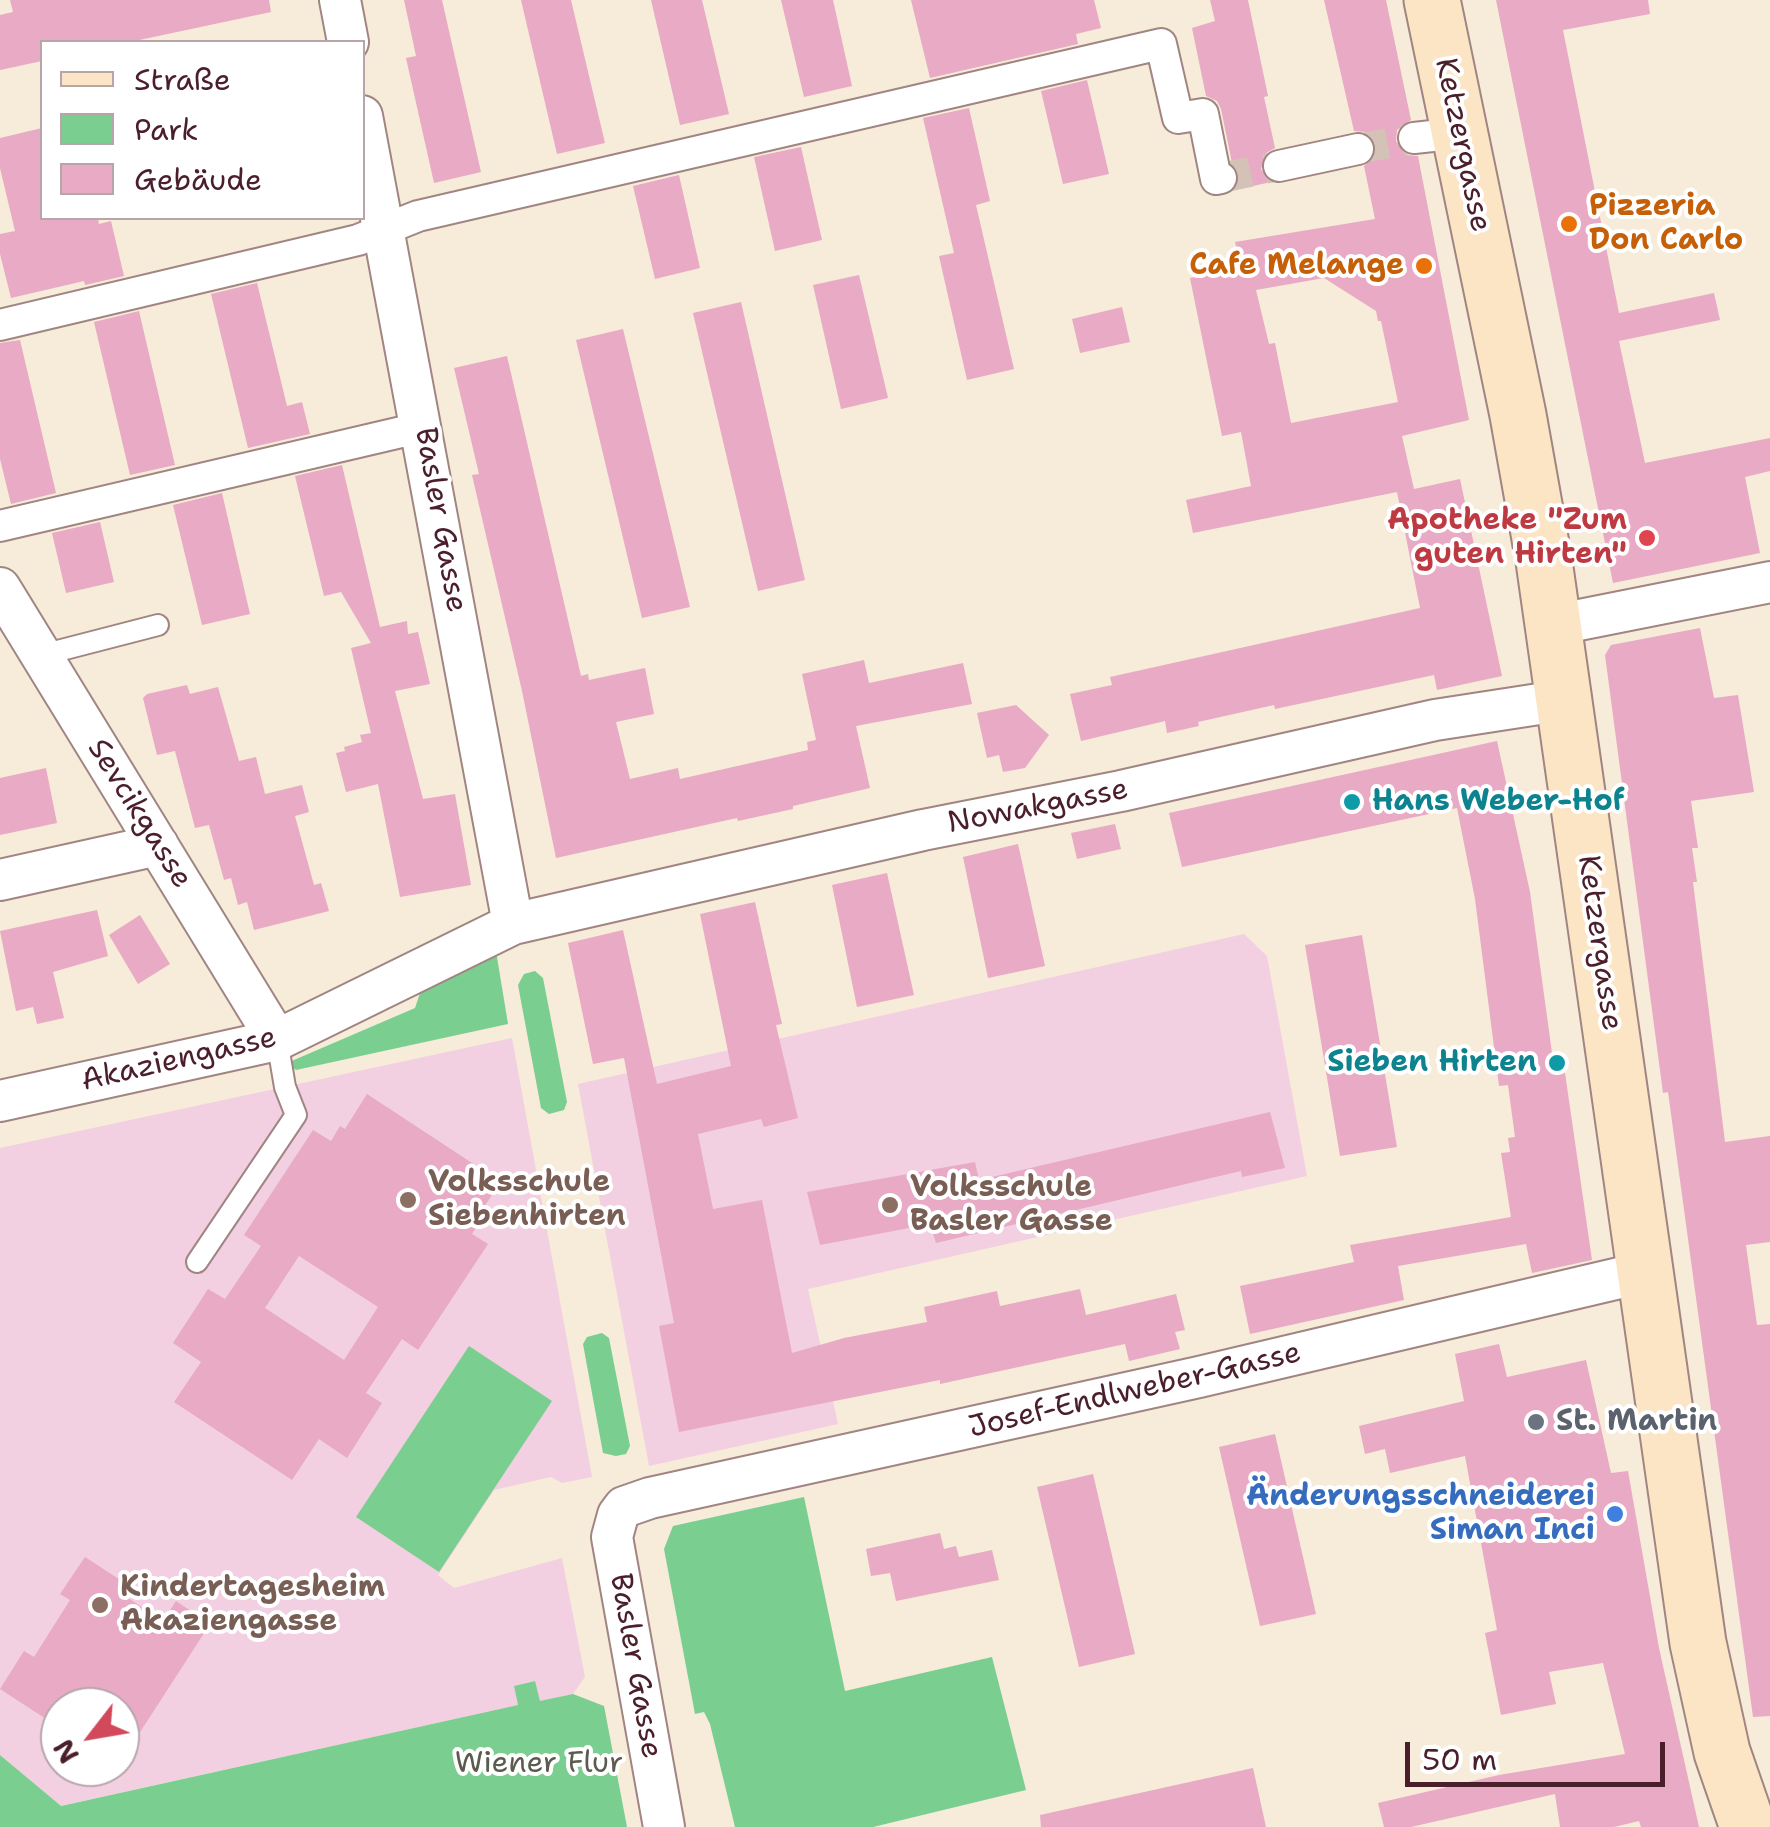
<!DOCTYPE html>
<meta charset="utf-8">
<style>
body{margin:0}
#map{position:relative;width:1770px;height:1827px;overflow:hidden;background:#f7ebd9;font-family:"Shantell Sans",sans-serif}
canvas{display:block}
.legend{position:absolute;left:40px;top:40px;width:325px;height:180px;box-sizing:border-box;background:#fff;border:2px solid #b7a5aa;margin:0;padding:12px 18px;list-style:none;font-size:30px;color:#4a1f2b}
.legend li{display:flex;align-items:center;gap:20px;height:50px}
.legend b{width:50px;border:2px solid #b7a5aa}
.north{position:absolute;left:40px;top:1687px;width:100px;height:100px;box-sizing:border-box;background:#fff;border:2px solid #b7a5aa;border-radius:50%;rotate:239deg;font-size:28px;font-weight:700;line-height:40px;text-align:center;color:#4a1f2b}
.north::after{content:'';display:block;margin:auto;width:35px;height:45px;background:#d1495b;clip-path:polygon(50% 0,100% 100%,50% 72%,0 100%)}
.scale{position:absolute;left:1405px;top:1742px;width:260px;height:45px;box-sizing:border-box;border:5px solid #4a1f2b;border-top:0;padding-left:12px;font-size:30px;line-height:35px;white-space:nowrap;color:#4a1f2b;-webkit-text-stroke:8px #fff;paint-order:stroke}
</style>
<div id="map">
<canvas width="1770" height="1827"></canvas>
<ul class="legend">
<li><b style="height:12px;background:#fce5c4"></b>Straße</li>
<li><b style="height:28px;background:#7ace90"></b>Park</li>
<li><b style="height:28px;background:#e8aac4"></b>Gebäude</li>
</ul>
<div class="north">N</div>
<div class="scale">50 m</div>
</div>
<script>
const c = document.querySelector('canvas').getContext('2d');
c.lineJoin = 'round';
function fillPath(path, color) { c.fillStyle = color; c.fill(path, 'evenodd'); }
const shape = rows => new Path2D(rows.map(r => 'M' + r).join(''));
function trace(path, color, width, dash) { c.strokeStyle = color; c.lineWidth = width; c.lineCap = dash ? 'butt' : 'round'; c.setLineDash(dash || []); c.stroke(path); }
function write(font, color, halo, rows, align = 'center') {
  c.font = font + ' "Shantell Sans",sans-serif'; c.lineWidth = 8; c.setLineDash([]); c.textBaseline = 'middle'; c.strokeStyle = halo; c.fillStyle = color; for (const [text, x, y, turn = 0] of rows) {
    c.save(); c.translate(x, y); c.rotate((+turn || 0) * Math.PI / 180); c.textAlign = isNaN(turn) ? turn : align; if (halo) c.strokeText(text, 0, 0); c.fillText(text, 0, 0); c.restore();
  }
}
const built = shape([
 [1244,934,1267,956,1307,1176,808,1289,838,1424,649,1466,578,1084],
 [512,1038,592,1477,562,1483,551,1477,494,1490,438,1575,454,1588,562,1558,585,1677,573,1694,540,1702,534,1681,514,1686,518,1705,60,1806,0,1755,0,1148],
 [60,1707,120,1707,120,1767,60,1767]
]);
const green = shape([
 [496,951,508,1024,296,1070,287,1063,415,1008,422,987],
 [535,971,543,978,567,1102,564,1110,549,1114,541,1108,518,985,524,974],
 [602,1333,609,1338,630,1446,626,1454,616,1456,603,1453,583,1344,587,1337],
 [469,1346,552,1401,439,1572,356,1517],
 [804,1497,845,1691,992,1657,1026,1790,873,1827,735,1827,710,1724,704,1712,695,1714,664,1549,673,1526],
 [535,1681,540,1701,573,1694,604,1706,627,1827,0,1827,0,1755,61,1806,518,1705,514,1686]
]);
const building = shape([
 [10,0,269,0,271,12,130,42,42,42,42,61,0,70,0,15,13,12],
 [404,0,442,0,481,172,434,183,406,58,416,56],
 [521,0,571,0,605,143,557,154],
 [651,0,702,0,729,114,680,125],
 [781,0,833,0,852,86,804,97],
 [911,0,1094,0,1101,28,1076,34,1078,44,930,78],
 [1210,0,1248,0,1268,96,1264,97,1275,148,1266,153,1261,169,1271,182,1235,190,1239,173,1232,163,1221,109,1217,101,1206,96,1192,28,1215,21],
 [1324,0,1386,0,1411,120,1397,130,1396,141,1406,155,1418,156,1469,420,1402,436,1414,489,1460,479,1502,676,1437,690,1434,675,1275,709,1274,705,1198,722,1199,726,1167,733,1165,721,1081,741,1070,694,1112,685,1110,677,1420,608,1397,492,1412,489,1193,533,1186,500,1251,486,1241,432,1222,436,1190,278,1241,268,1235,242,1375,219,1364,166,1375,156,1376,144,1365,132,1354,131],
 [1324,278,1376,311,1378,321,1381,321,1398,402,1291,423,1275,343,1269,344,1256,290],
 [1496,0,1648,0,1650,14,1563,30,1619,313,1714,293,1720,320,1619,341,1645,463,1770,438,1770,471,1745,477,1760,553,1613,583],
 [1087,80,1109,174,1063,184,1041,91],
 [969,108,990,201,976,205,1014,369,967,380,939,256,954,253,923,118],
 [42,128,42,218,98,218,99,224,111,221,124,276,85,285,84,281,11,298,0,254,0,234,15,231,0,168,0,138],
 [801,147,822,240,775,251,754,157],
 [679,175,700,268,655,279,633,186],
 [859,275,888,398,841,409,813,285],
 [257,283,287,406,302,402,310,434,248,448,211,294],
 [741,302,805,580,758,591,693,313],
 [1122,307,1130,342,1080,353,1072,319],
 [139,311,175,465,130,475,94,322],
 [623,329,690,607,642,618,576,340],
 [20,340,56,493,11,504,0,459,0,343],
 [507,356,581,676,588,674,589,680,645,668,654,714,616,722,630,779,678,768,680,779,808,750,807,742,816,740,802,674,864,660,869,683,963,663,972,704,856,726,870,788,793,806,793,809,738,821,737,818,556,858,522,691,472,475,479,474,454,368],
 [342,465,380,627,407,621,408,634,418,632,430,684,395,691,423,799,455,794,471,885,400,897,378,784,346,792,336,753,345,751,344,747,362,742,360,735,371,733,351,648,371,643,341,592,324,596,295,476],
 [222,493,250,614,202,625,173,505],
 [100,522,114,582,66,593,52,533],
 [1700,628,1714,698,1738,695,1754,792,1691,801,1698,848,1692,848,1697,882,1693,882,1725,1142,1770,1136,1770,1242,1746,1245,1757,1325,1770,1324,1770,1716,1753,1717,1668,1092,1663,1093,1605,655,1611,645],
 [187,685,190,694,218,687,239,761,256,757,265,794,302,785,309,812,295,816,314,885,321,883,329,911,254,930,247,902,238,905,231,878,224,880,209,825,195,828,175,751,157,755,143,698,147,694],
 [1016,705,1049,735,1025,768,1003,772,999,755,987,758,977,713],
 [1497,741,1530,892,1555,1075,1565,1073,1592,1260,1532,1273,1526,1244,1398,1266,1404,1300,1250,1334,1240,1286,1354,1262,1350,1245,1511,1217,1501,1153,1510,1152,1508,1138,1515,1137,1508,1085,1499,1086,1475,899,1457,808,1182,867,1169,813],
 [46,768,57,823,0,835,0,778],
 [1115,824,1121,849,1077,859,1071,833],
 [1018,844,1045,966,988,978,963,857],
 [887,873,914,995,857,1007,832,885],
 [755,902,782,1024,776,1025,798,1118,764,1127,761,1119,698,1134,713,1209,762,1200,792,1353,844,1338,927,1322,924,1307,997,1291,1000,1306,1080,1289,1086,1315,1176,1294,1185,1330,1175,1332,1180,1349,1129,1361,1125,1344,940,1384,940,1380,679,1432,659,1326,674,1323,624,1058,593,1064,568,943,623,930,657,1084,731,1066,700,914],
 [97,910,108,956,53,972,64,1018,37,1024,33,1007,16,1011,0,931],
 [140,915,170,964,138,984,109,935],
 [1362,935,1397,1147,1340,1156,1305,945],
 [367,1094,501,1182,477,1217,481,1220,472,1234,488,1244,418,1350,402,1339,366,1393,382,1403,347,1458,319,1439,292,1480,174,1402,201,1362,173,1343,208,1289,225,1299,261,1246,244,1235,313,1130,331,1141,340,1126,345,1129],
 [299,1256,378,1307,344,1360,265,1308],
 [1270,1112,1285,1168,1242,1177,1241,1171,936,1243,930,1224,820,1245,807,1192,975,1162,979,1180],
 [1499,1344,1507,1377,1586,1360,1611,1473,1628,1471,1659,1648,1699,1827,1641,1827,1639,1821,1614,1827,1560,1827,1555,1794,1411,1827,1384,1827,1378,1803,1499,1775,1625,1754,1603,1663,1549,1672,1556,1704,1501,1715,1485,1633,1497,1630,1465,1456,1390,1473,1385,1449,1365,1454,1359,1426,1464,1401,1455,1354],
 [1275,1434,1316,1614,1260,1626,1219,1447],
 [1093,1474,1135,1654,1079,1667,1037,1487],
 [940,1533,944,1549,956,1546,959,1557,992,1550,999,1580,896,1601,890,1573,871,1576,866,1549],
 [85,1557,125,1583,119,1592,163,1621,176,1601,210,1624,120,1763,120,1707,60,1707,60,1728,0,1689,24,1651,34,1657,70,1600,60,1594],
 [1253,1768,1266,1827,1041,1827,1040,1815]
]);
const pedestrianTunnel = shape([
 [1358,149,1414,138],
 [1221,178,1279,166]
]);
const service = shape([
 [42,655,158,625],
 [197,1262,296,1115,285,1087,277,1040]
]);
const pedestrian = shape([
 [1414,138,1460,133],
 [1279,166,1358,149],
 [0,325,358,240,418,216,1161,44,1178,118,1203,114,1216,179,1221,178],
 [0,526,423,427]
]);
const minor = shape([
 [340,0,348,42],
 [362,116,513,924],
 [0,588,277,1040],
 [1554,625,1770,582],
 [0,880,158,845],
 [0,1101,277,1040,513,924,923,830,1121,791,1435,720,1565,700],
 [664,1827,612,1537,618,1515,624,1507,650,1498,1199,1377,1645,1272]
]);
const secondary = shape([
 [1432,0,1518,415,1544,561,1698,1643,1722,1752,1748,1827]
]);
const markers = [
 [1569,224,10,"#e8710a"],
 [1424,266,10,"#e8710a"],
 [1647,538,10,"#e0444e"],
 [1352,802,10,"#0f9aa8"],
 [1557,1063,10,"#0f9aa8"],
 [408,1200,10,"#8d6e63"],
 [890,1205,10,"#8d6e63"],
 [1536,1422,10,"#6b7280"],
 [1615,1514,10,"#3f7fe0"],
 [100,1605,10,"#8d6e63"]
];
const streetNames = [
 ["Ketzergasse",1462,145,78],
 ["Basler Gasse",440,520,80],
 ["Nowakgasse",1038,807,-11],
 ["Sevcikgasse",139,814,58],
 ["Ketzergasse",1599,943,82],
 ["Akaziengasse",179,1060,-13],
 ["Josef-Endlweber-Gasse",1135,1391,-13],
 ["Basler Gasse",635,1666,80]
];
const foodNames = [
 ["Pizzeria",1589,207],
 ["Don Carlo",1589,241],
 ["Cafe Melange",1404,266,"right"]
];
const healthNames = [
 ["Apotheke \"Zum",1627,521],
 ["guten Hirten\"",1627,555]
];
const cultureNames = [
 ["Hans Weber-Hof",1372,802],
 ["Sieben Hirten",1537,1063,"right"]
];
const educationNames = [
 ["Volksschule",428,1183],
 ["Siebenhirten",428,1217],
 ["Volksschule",910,1188],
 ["Basler Gasse",910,1222],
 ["Kindertagesheim",120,1588],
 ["Akaziengasse",120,1622]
];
const worshipNames = [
 ["St. Martin",1556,1422]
];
const shopNames = [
 ["Änderungsschneiderei",1595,1497],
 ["Siman Inci",1595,1531]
];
const parkNames = [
 ["Wiener Flur",539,1764]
];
fillPath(built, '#f2d0e2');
fillPath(green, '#7ace90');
fillPath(building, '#e8aac4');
trace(pedestrianTunnel, '#d4c2b6', 30, [30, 15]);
trace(service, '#a08582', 24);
trace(pedestrian, '#a08582', 34);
trace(minor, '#a08582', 44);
trace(secondary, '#a08582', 59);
trace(service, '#fff', 20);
trace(pedestrian, '#fff', 30);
trace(minor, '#fff', 40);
trace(secondary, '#fce5c4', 55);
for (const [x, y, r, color] of markers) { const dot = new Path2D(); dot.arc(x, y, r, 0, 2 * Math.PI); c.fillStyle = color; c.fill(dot); trace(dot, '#fff', 4); }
write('30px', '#4a1f2b', '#fff', streetNames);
write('bold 30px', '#c56008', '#fff', foodNames, 'left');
write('bold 30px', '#be3a42', '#fff', healthNames, 'right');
write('bold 30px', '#0d838f', '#fff', cultureNames, 'left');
write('bold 30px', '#785e54', '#fff', educationNames, 'left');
write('bold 30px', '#5b616d', '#fff', worshipNames, 'left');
write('bold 30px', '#366cbe', '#fff', shopNames, 'right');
write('30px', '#5b5c4e', '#fff', parkNames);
</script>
